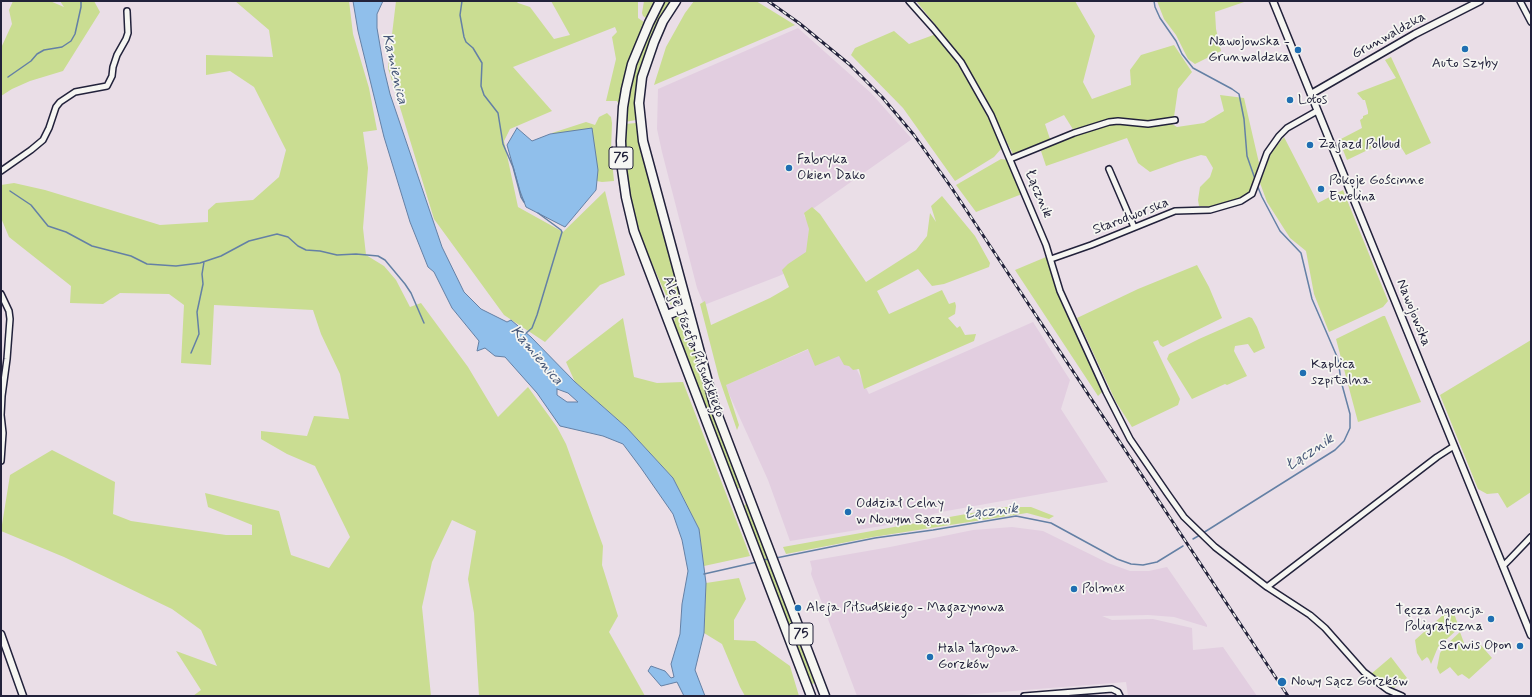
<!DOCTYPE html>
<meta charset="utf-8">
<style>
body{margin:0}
#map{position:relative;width:1532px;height:697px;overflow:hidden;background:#eadee7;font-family:Mynerve,sans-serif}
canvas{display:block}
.frame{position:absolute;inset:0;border:2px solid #22223b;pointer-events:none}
</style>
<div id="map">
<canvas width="1532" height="697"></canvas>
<div class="frame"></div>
</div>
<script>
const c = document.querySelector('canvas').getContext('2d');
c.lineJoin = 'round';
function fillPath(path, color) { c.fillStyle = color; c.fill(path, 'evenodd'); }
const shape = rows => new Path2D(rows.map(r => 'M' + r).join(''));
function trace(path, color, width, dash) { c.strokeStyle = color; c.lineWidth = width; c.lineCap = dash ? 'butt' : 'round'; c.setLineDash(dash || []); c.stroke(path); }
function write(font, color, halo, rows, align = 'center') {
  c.font = font + ' Mynerve,sans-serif'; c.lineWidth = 3.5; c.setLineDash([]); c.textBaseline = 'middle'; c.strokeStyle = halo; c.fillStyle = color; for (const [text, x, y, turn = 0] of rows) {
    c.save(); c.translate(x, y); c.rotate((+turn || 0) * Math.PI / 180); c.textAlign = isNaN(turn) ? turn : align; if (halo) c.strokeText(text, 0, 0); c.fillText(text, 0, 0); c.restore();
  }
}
const built = shape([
 [798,28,871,93,912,139,804,215,807,221,829,252,779,276,704,305,697,288,662,152,657,129,658,89],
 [1033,322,1070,380,1061,409,1108,482,941,512,900,523,790,541,768,480,725,385,840,336,869,394],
 [1012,527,1043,531,1108,563,1130,571,1149,571,1167,567,1207,625,1207,627,1174,617,1148,615,1102,616,1112,620,1153,619,1192,628,1193,650,1223,647,1257,696,1128,696,1126,682,950,696,857,696,811,574,812,569,810,561,890,547,973,530]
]);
const green = shape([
 [13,1,50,1,64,7,60,1,94,1,100,12,63,71,30,81,12,89,1,96,1,48,12,24,9,10],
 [235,1,349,1,353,34,369,88,377,130,363,132,368,168,363,228,366,255,384,266,396,280,410,307,421,303,468,367,498,417,528,387,557,427,566,444,603,546,602,565,618,616,609,632,645,696,479,696,474,613,468,579,476,531,452,520,432,562,422,607,431,696,193,696,201,690,176,651,217,666,201,630,172,609,64,557,1,531,10,475,52,450,115,482,113,514,131,521,226,535,252,535,252,525,208,507,205,493,279,511,291,555,329,568,350,537,315,466,287,454,261,439,261,431,307,436,314,416,349,419,340,374,321,334,313,310,214,305,211,365,181,363,184,305,169,294,120,293,103,304,70,303,71,286,9,237,1,218,1,185,14,183,45,190,160,225,208,222,208,210,216,203,253,200,279,177,286,150,254,87,230,71,206,75,206,55,273,57,269,30],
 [396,1,516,1,518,3,530,7,554,39,570,35,551,1,638,1,638,18,644,22,632,56,619,105,617,101,606,101,616,59,612,37,617,32,615,27,513,67,552,111,510,129,504,141,518,207,563,232,605,191,625,275,600,285,545,342,504,315,434,219,388,68],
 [644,1,655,1,646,18,643,16,642,13],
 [664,1,672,1,650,43,639,75,636,105,636,120,625,122,632,77,639,56,645,40],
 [694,1,756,1,795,25,654,85,666,47,685,13],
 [916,1,1075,1,1095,36,1083,82,1092,99,1131,85,1130,70,1141,55,1174,45,1192,72,1178,89,1174,117,1139,121,1125,118,1112,118,1074,131,1064,115,1045,124,1050,139,1013,154,985,100,986,98,963,59],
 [1157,1,1247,1,1215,12,1216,29,1221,51,1195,64,1188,59,1176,35,1164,19],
 [894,31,909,44,936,34,948,50,962,71,981,104,1000,141,1001,149,994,157,955,181,903,108,851,55,855,48],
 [1391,57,1431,143,1406,155,1399,144,1386,150,1374,147,1347,160,1339,140,1362,128,1360,120,1363,118,1363,116,1368,114,1368,111,1365,100,1363,100,1357,93,1396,78,1385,60],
 [1220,95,1244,98,1259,163,1250,193,1240,199,1215,207,1199,206,1198,200,1200,187,1210,177,1213,168,1206,156,1201,155,1178,162,1150,172,1138,163,1127,138,1046,166,1041,151,1066,138,1101,127,1112,124,1125,124,1142,126,1172,124,1177,127,1204,123,1224,111],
 [607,113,611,117,612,123,611,150,614,181,602,182,591,180,563,144,552,133,586,122,595,125,599,117],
 [636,123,639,138,681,296,682,302,680,305,676,306,671,305,669,302,642,241,628,188,625,172,625,124],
 [1284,137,1318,203,1343,190,1388,301,1383,307,1329,332,1314,294,1306,251,1290,238,1267,202,1260,183,1271,153],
 [1001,159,1008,160,1022,194,976,212,956,185],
 [942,196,975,236,990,263,989,267,944,284,932,286,918,269,877,291,889,314,942,290,949,304,955,302,956,306,955,314,948,318,957,328,960,326,965,335,976,334,974,341,864,389,859,369,853,370,849,366,844,365,839,356,815,366,808,349,726,385,739,425,737,430,719,378,700,304,705,301,711,325,770,298,789,287,782,270,788,264,806,252,809,229,804,213,812,207,820,214,866,282,916,250,927,236,930,213,936,222,931,206],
 [1046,257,1052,276,1063,307,1087,354,1103,391,1098,396,1015,270],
 [1197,265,1209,287,1222,318,1163,347,1160,345,1158,340,1153,342,1180,399,1178,405,1132,427,1116,402,1077,318,1138,289],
 [681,314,687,318,742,489,737,488,736,486,674,322,675,317],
 [1383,316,1385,316,1421,402,1358,422,1336,339],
 [1249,317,1252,318,1257,327,1265,348,1254,353,1248,344,1235,346,1234,351,1247,376,1227,385,1225,384,1192,399,1167,359,1169,354,1199,339],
 [623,318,634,377,657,383,683,382,750,556,704,566,699,529,673,478,626,427,575,382,566,362],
 [1531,340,1531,492,1507,508,1498,493,1487,494,1478,489,1440,395],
 [747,502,815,679,815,682,813,684,810,683,808,679,745,510,744,506],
 [1005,507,1031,507,1054,516,1049,519,1027,513,873,537,786,554,783,547],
 [739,578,746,599,734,620,734,640,755,641,790,666,799,696,745,696,740,687,722,644,704,633,706,583],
 [1452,607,1459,628,1438,647,1431,664,1429,659,1427,657,1422,661,1417,653,1415,640],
 [1460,632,1467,651,1479,643,1492,658,1469,679,1462,674,1458,676,1450,667,1440,674,1437,668,1440,653,1446,645],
 [1391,657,1407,678,1394,688,1371,674]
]);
const water = shape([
 [353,1,383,1,377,14,377,28,384,69,390,94,442,247,464,292,481,309,507,322,511,320,531,337,575,382,626,427,673,478,699,529,706,583,704,633,695,670,705,696,684,696,677,682,661,686,648,671,651,666,665,671,671,678,674,677,671,664,680,634,682,604,688,571,682,540,673,514,641,468,623,444,603,436,560,426,537,393,505,357,495,356,485,348,477,351,479,341,452,308,434,272,428,267,410,222,384,137,358,31,353,1],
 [557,389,568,393,578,402,567,402,557,395,557,389],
 [517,128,532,141,550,134,592,128,598,170,596,190,565,227,526,207,520,191,507,145,517,128]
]);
const stream = shape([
 [462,1,460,15,464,37,466,42,473,48,482,63,481,86,484,95,498,113,503,144,513,167,521,197,524,202],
 [1154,1,1155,7,1160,18,1176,41,1182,54,1193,68,1232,89,1239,94,1244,119,1247,156,1255,179],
 [8,77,31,61,37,54,44,50,62,47,71,41,75,34,81,7,81,1],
 [10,191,31,205,48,226,66,232,92,246,131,256,147,264,176,266,200,263,221,256,249,241,277,234,288,237,298,246,306,250,320,251,337,255,356,254,378,256,385,260,405,284,411,293,424,323],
 [525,334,532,328,537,315,562,232,561,230,538,213],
 [191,353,199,334,197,312,203,284,202,274,204,262],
 [1203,533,1335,450,1344,441,1350,428,1350,414,1341,381,1338,359,1312,299,1301,253,1280,231,1262,197,1257,185],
 [1193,539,1200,535],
 [776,558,875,538,933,530,1016,516,1051,523,1117,559,1131,564,1143,565,1157,562,1183,546],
 [762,560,770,559],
 [704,574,757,562]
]);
const minor = shape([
 [909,1,933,28,961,62,991,115,1046,245,1060,291,1106,392,1130,439,1167,493,1184,517,1215,547,1267,587,1310,615,1325,628,1364,672,1388,690,1402,696],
 [1520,1,1531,22],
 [1010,159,1074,133,1109,122,1118,121,1148,124,1175,120],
 [1109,169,1134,227],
 [1,171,31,150,43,140,49,128,56,107,60,102,75,92,107,86,112,76,113,67,117,55,126,39,128,33,127,11],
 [1051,259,1091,245,1175,211,1210,210,1241,201,1252,194,1267,153,1279,136,1287,128,1317,111],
 [1,294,9,311,10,319,7,359,2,396,1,415,3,433,1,461],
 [1503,566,1509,560,1531,537],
 [1267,587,1437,457,1454,446],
 [1024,696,1112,689,1118,692,1120,696]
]);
const tertiary = shape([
 [1273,1,1531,635],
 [1311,94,1415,34,1480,1],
 [1,634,23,696]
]);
const primary = shape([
 [660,1,649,23,639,47,632,64,626,89,623,107,621,141,622,169,626,197,634,231,811,696],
 [676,1,663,21,654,42,642,77,639,103,643,141,715,408,825,696],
 [667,315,687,307]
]);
const rail = shape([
 [768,1,799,23,849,64,882,97,914,135,951,187,1288,696]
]);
const markers = [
 [1465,49,4,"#1f6fb2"],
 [1298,50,4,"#1f6fb2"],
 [1290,100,4,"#1f6fb2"],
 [1310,145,4,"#1f6fb2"],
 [789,168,4,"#1f6fb2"],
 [1321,189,4,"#1f6fb2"],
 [1303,373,4,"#1f6fb2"],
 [848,512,4,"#1f6fb2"],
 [1074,589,4,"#1f6fb2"],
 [798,608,4,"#1f6fb2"],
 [1491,619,4,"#1f6fb2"],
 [1520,646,4,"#1f6fb2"],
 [930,657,4,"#1f6fb2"],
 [1282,682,5,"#1f6fb2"]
];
const shields = [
 [621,158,24],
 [801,634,24]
];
const shieldNames = [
 ["75",621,158],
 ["75",801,634]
];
const streetNames = [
 ["Grunwaldzka",1389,36,-29],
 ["Łącznik",1038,194,67],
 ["Starodworska",1131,217,-21],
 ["Nawojowska",1413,313,68],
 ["Aleje Józefa Piłsudskiego",693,347,69]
];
const poiNames = [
 ["Nawojowska -",1290,42,"right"],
 ["Grunwaldzka",1290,58,"right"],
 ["Auto Szyby",1465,64,"center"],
 ["Lotos",1298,100],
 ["Zajazd Polbud",1318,145],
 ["Fabryka",797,160],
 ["Okien Dako",797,176],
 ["Pokoje Gościnne",1329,181],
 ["Ewelina",1329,197],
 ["Kaplica",1311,365],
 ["szpitalna",1311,381],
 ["Oddział Celny",856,504],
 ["w Nowym Sączu",856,520],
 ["Polmex",1082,589],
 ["Aleja Piłsudskiego - Magazynowa",806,608],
 ["Tęcza Agencja",1483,611,"right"],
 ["Poligraficzna",1483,627,"right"],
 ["Serwis Opon",1512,646,"right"],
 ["Hala Targowa",938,649],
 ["Gorzków",938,665],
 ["Nowy Sącz Gorzków",1291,682]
];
const waterNames = [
 ["Kamienica",394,69,77],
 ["Kamienica",536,356,50],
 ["Łącznik",1310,453,-34],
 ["Łącznik",991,512,-6]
];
fillPath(built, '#e2cee0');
fillPath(green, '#cadd92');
fillPath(water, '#90bfeb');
trace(water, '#6480a5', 1);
trace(stream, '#6480a5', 1.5);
trace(minor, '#22223b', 8);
trace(tertiary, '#22223b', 9);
trace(primary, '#22223b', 11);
trace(minor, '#f6f6f2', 5);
trace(tertiary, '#f6f6f2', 6);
trace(primary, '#f6f6f2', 8);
trace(rail, '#22223b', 3);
trace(rail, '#f6f6f2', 1.5, [4.5]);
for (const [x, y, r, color] of markers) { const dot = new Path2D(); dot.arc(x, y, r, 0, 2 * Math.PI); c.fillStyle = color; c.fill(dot); trace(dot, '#f6f6f2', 1.5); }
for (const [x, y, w] of shields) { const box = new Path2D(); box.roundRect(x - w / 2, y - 11, w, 22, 3); c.fillStyle = '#f6f6f2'; c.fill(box); trace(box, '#22223b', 1); }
write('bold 13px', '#22223b', null, shieldNames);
write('14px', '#22223b', '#f6f6f2', streetNames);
write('14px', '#22223b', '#f6f6f2', poiNames, 'left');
write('italic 15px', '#485979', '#f6f6f2', waterNames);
</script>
